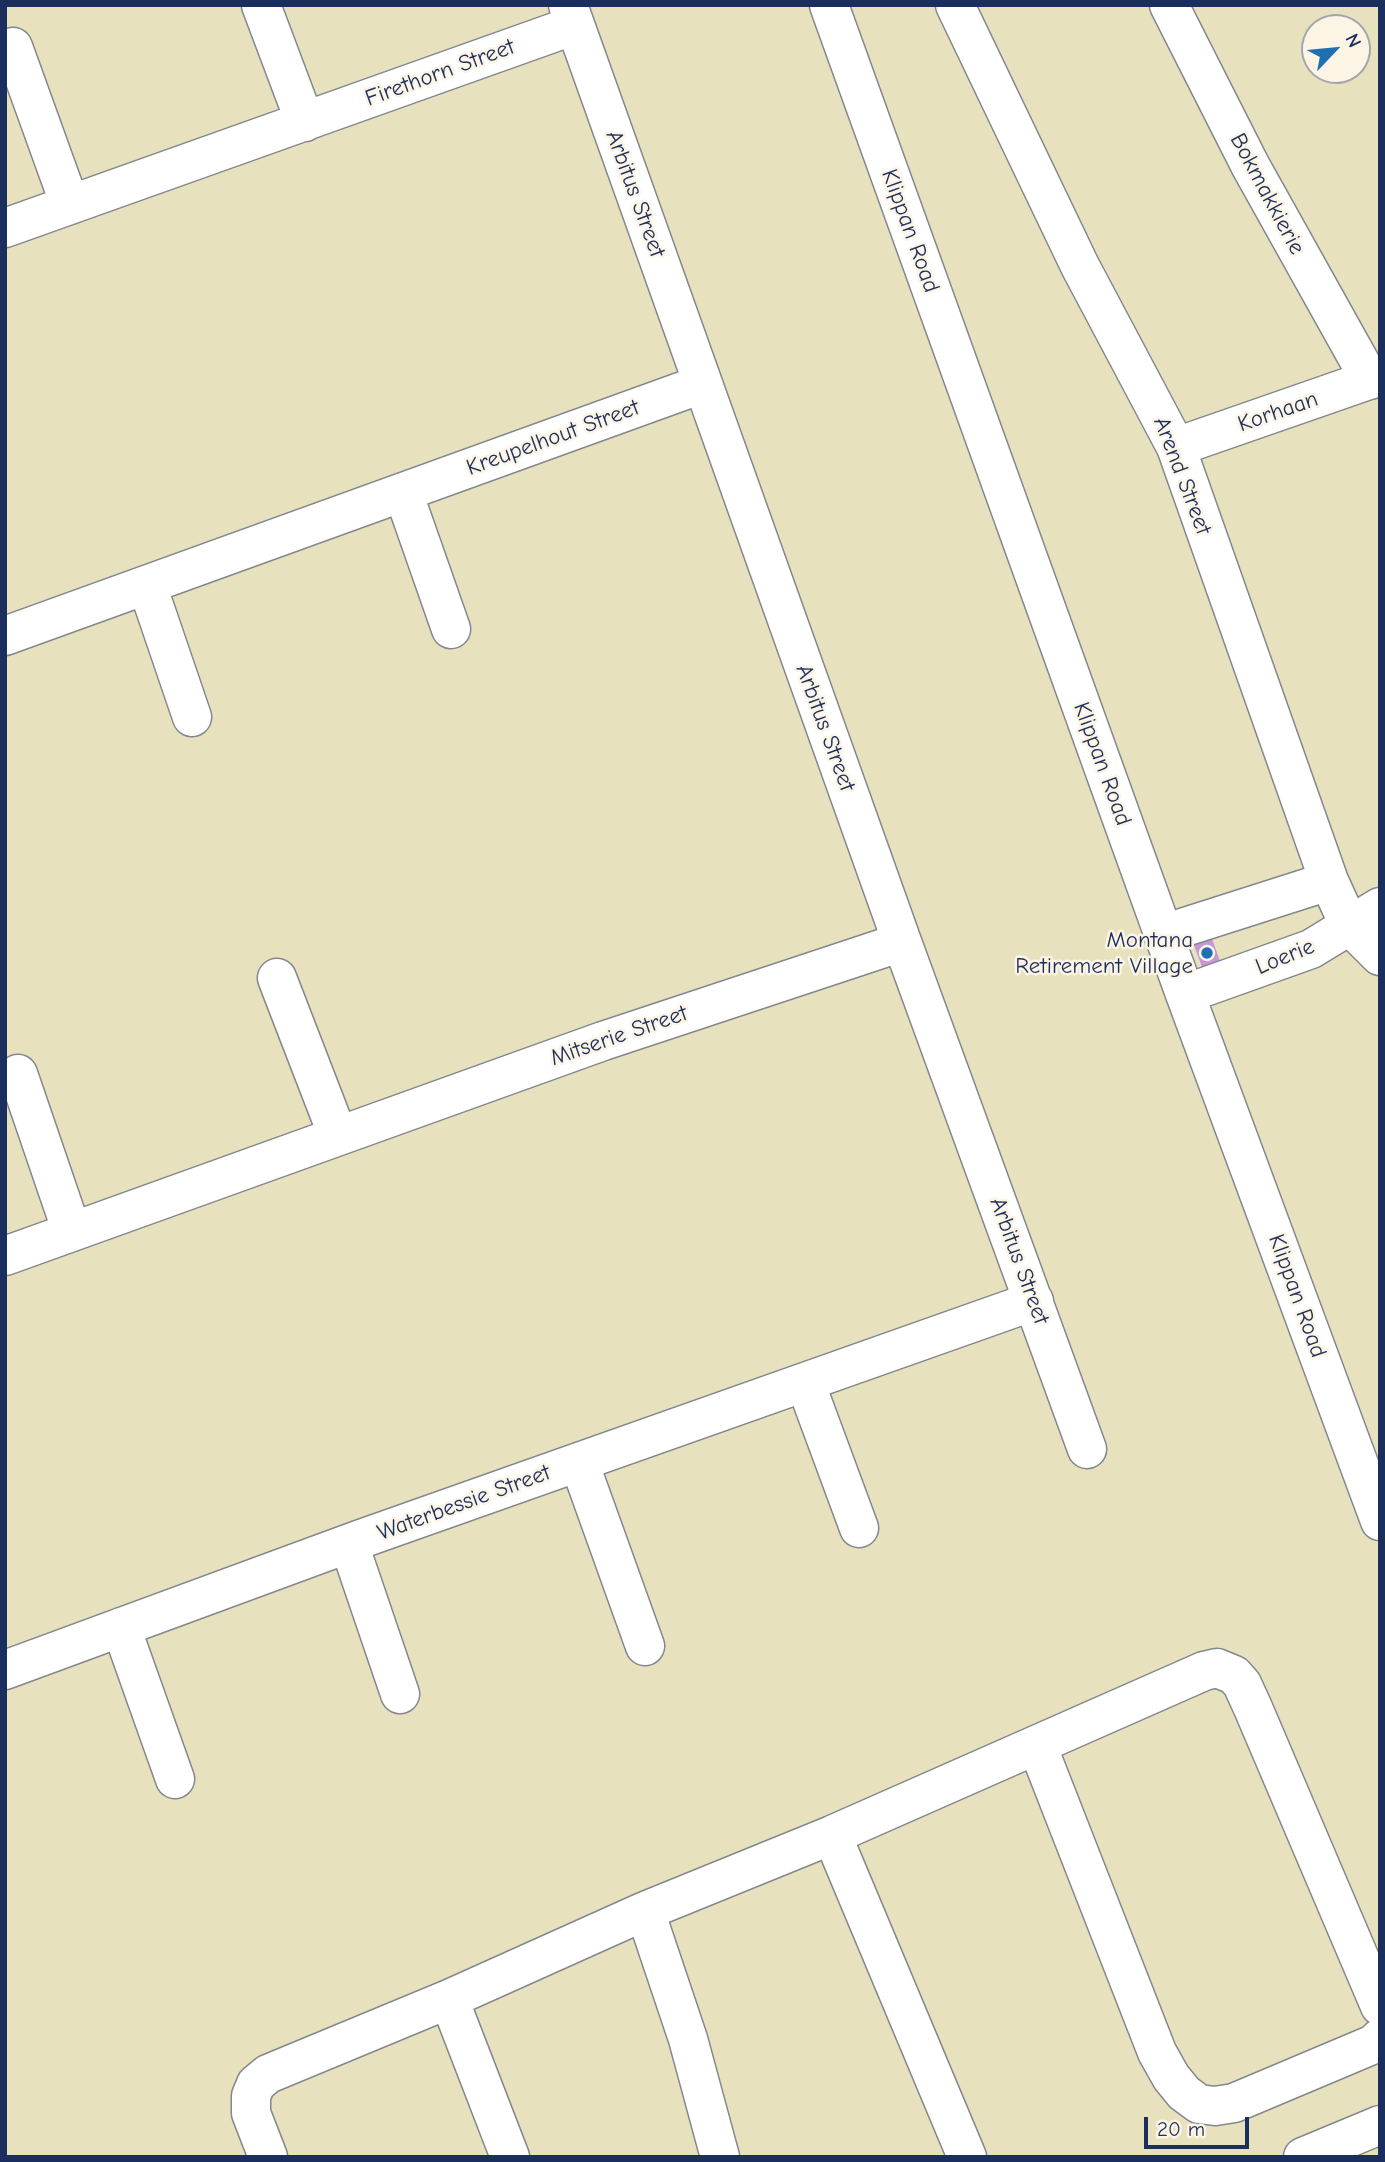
<!DOCTYPE html>
<style>
body{margin:0}
#map{position:relative;width:1385px;height:2162px;overflow:hidden;background:#e8e1be;font-family:"Comic Neue",sans-serif}
canvas{display:block}
.frame{position:absolute;inset:0;border:7px solid #1b2f5e;pointer-events:none}
.north{position:absolute;left:1301px;top:14px;width:70px;height:70px;box-sizing:border-box;background:#fcf5e5;border:2px solid #a2a6af;border-radius:50%;rotate:64deg;font-size:19px;font-weight:700;line-height:28px;text-align:center;color:#1b2f5e}
.north::after{content:'';display:block;margin:auto;width:24px;height:32px;background:#1f6fb2;clip-path:polygon(50% 0,100% 100%,50% 72%,0 100%)}
.scale{position:absolute;left:1144px;top:2117px;width:105px;height:32px;box-sizing:border-box;border:4px solid #1b2f5e;border-top:0;padding-left:9px;font-size:21px;line-height:24px;white-space:nowrap;color:#1b2f5e;-webkit-text-stroke:5px #fcf5e5;paint-order:stroke}
</style>
<div id="map">
<canvas width="1385" height="2162"></canvas>
<div class="frame"></div>
<div class="north">N</div>
<div class="scale">20 m</div>
</div>
<script>
const c = document.querySelector('canvas').getContext('2d');
c.lineJoin = 'round';
function fillPath(path, color) { c.fillStyle = color; c.fill(path, 'evenodd'); }
const shape = rows => new Path2D(rows.map(r => 'M' + r).join(''));
function trace(path, color, width, dash) { c.strokeStyle = color; c.lineWidth = width; c.lineCap = dash ? 'butt' : 'round'; c.setLineDash(dash || []); c.stroke(path); }
function write(font, color, halo, rows, align = 'center') {
  c.font = font + ' "Comic Neue",sans-serif'; c.lineWidth = 5; c.setLineDash([]); c.textBaseline = 'middle'; c.strokeStyle = halo; c.fillStyle = color; for (const [text, x, y, turn = 0] of rows) {
    c.save(); c.translate(x, y); c.rotate((+turn || 0) * Math.PI / 180); c.textAlign = isNaN(turn) ? turn : align; if (halo) c.strokeText(text, 0, 0); c.fillText(text, 0, 0); c.restore();
  }
}
const building = shape([
 [1212,939,1220,961,1202,967,1194,945]
]);
const street = shape([
 [261,5,305,122],
 [568,5,902,942,1087,1449],
 [829,5,1185,994,1380,1521],
 [955,5,1080,266,1176,447,1329,881,1349,925,1380,956],
 [1169,5,1250,165,1370,380],
 [13,47,70,205],
 [5,228,575,25],
 [1176,447,1380,376],
 [403,492,451,629],
 [147,585,192,717],
 [5,636,702,384],
 [1163,934,1329,881],
 [277,978,338,1136],
 [1185,994,1311,949,1380,907],
 [18,1074,72,1232],
 [5,1256,603,1041,902,942],
 [805,1382,859,1528],
 [579,1462,645,1646],
 [349,1544,400,1694],
 [121,1627,175,1779],
 [5,1670,358,1540,1034,1301],
 [1037,1745,1157,2052,1171,2077,1184,2093,1199,2104,1215,2106,1234,2103,1374,2044,1380,2038],
 [832,1835,967,2157],
 [645,1911,688,2039,720,2157],
 [449,1999,510,2157],
 [268,2157,251,2113,251,2096,256,2084,268,2074,449,1999,645,1911,832,1835,1204,1671,1217,1668,1234,1675,1242,1684,1253,1708,1380,2006],
 [1303,2157,1380,2125]
]);
const markers = [
 [1207,953,7,"#1f6fb2"]
];
const streetNames = [
 ["Firethorn Street",440,73,-20],
 ["Arbitus Street",635,194,70],
 ["Bokmakkierie",1267,194,62],
 ["Klippan Road",910,231,70],
 ["Korhaan",1278,412,-19],
 ["Kreupelhout Street",553,438,-20],
 ["Arend Street",1182,476,69],
 ["Arbitus Street",825,728,70],
 ["Klippan Road",1102,764,70],
 ["Loerie",1285,957,-22],
 ["Mitserie Street",619,1036,-19],
 ["Arbitus Street",1019,1261,70],
 ["Klippan Road",1297,1296,70],
 ["Waterbessie Street",464,1503,-20]
];
const poiNames = [
 ["Montana",1193,940],
 ["Retirement Village",1193,966]
];
fillPath(building, '#c995d6');
trace(street, '#82888e', 41);
trace(street, '#fff', 38);
for (const [x, y, r, color] of markers) { const dot = new Path2D(); dot.arc(x, y, r, 0, 2 * Math.PI); c.fillStyle = color; c.fill(dot); trace(dot, '#fcf5e5', 2.5); }
write('23px', '#1b2f5e', '#fcf5e5', streetNames);
write('23px', '#1b2f5e', '#fcf5e5', poiNames, 'right');
</script>
